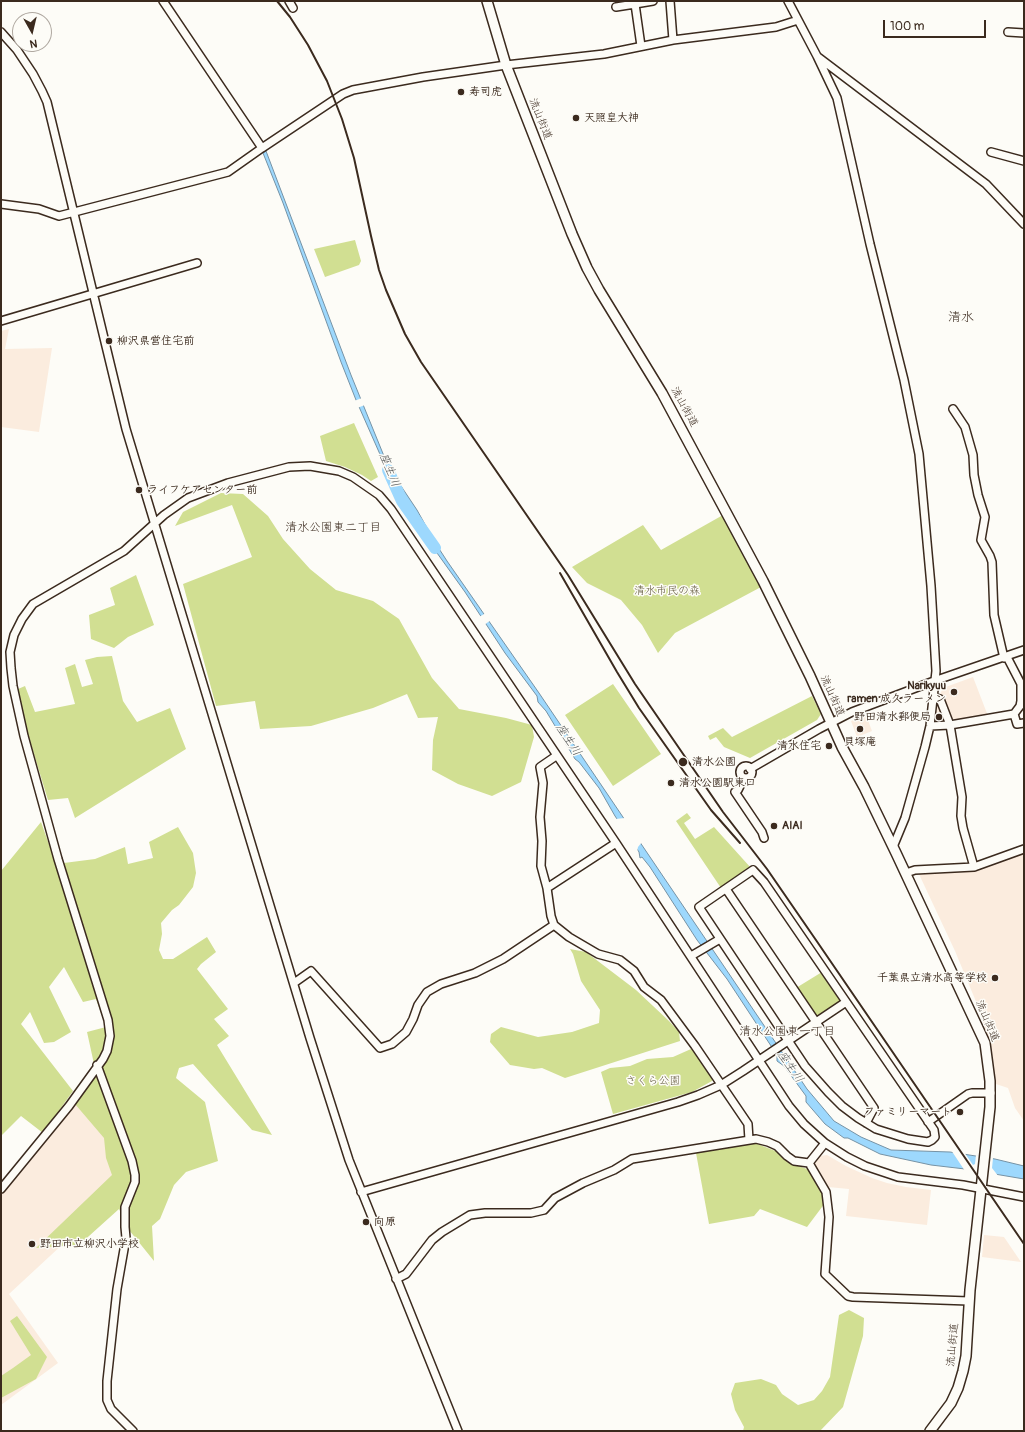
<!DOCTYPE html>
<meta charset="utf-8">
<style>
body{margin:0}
#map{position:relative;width:1025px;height:1432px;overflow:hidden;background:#fdfcf7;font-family:Pangolin,sans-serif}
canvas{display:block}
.frame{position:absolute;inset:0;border:2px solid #3b2a1e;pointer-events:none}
.north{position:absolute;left:12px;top:12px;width:40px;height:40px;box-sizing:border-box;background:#fdfcf7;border:1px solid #afa8a0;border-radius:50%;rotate:172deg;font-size:11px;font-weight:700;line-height:16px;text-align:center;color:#3b2a1e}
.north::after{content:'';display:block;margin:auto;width:14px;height:18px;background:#3b2a1e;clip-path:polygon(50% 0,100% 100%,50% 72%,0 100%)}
.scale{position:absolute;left:883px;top:20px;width:103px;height:18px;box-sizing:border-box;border:2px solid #3b2a1e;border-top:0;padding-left:5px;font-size:12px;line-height:14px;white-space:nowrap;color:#3b2a1e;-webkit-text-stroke:3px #fdfcf7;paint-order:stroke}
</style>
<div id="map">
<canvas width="1025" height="1432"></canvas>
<div class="frame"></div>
<div class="north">N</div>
<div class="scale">100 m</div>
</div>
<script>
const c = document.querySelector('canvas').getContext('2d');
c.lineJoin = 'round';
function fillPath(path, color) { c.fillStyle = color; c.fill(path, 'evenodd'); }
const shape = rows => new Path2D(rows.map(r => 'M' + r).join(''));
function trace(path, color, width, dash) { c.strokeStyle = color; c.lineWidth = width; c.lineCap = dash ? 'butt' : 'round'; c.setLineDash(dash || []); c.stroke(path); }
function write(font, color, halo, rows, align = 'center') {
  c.font = font + ' Pangolin,"Klee One",sans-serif'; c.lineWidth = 3; c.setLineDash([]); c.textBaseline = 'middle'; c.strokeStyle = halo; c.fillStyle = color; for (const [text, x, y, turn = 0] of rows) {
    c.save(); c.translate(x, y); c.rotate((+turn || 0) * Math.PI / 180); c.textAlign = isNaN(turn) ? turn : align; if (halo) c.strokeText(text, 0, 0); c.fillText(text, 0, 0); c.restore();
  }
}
const built = shape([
 [9,329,5,349,52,348,39,432,1,427,1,331],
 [973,677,988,716,954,722,950,720,940,694,943,688],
 [935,701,940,703,948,724,933,725],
 [866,715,872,731,857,737,851,721],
 [1024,851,1024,1121,1015,1108,1008,1088,996,1084,990,1044,977,1004,955,951,918,872,978,868],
 [94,1074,132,1180,9,1294,58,1363,1,1405,1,1193],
 [827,1155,846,1166,872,1178,887,1183,906,1187,931,1190,927,1225,846,1216,849,1189,828,1187,819,1170,815,1166,815,1163,820,1156],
 [984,1235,1004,1237,1021,1262,982,1257]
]);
const green = shape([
 [355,240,361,261,359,265,325,277,314,249],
 [354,423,378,477,371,481,362,475,345,467,326,461,320,436],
 [221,493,243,494,268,516,283,539,310,569,336,590,373,601,399,619,432,678,459,709,506,718,532,725,534,737,521,782,492,796,458,784,432,770,433,740,438,717,418,718,407,694,373,708,311,726,260,729,255,701,216,706,183,584,252,557,232,505,175,526,183,512],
 [723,515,761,587,675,633,658,653,642,625,621,600,587,583,572,567,643,525,661,550],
 [136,575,154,625,128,637,114,648,91,639,89,615,115,605,110,588],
 [112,656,123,701,137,722,170,708,186,749,75,818,68,798,48,800,22,715,18,689,25,686,35,712,75,704,65,668,75,664,82,687,93,684,85,660,97,657],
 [613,684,661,754,613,786,565,715],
 [812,696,821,714,817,720,750,758,724,747,716,737,710,740,708,736,723,728,732,737],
 [687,813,691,818,684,823,695,839,714,827,751,868,721,888,676,821],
 [41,822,56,864,95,859,125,847,128,864,153,858,149,842,178,827,193,853,196,873,193,887,179,905,172,910,161,923,162,934,159,950,163,959,173,959,207,937,216,952,201,964,197,969,228,1009,214,1019,229,1036,217,1045,272,1135,252,1130,193,1064,179,1068,176,1078,205,1102,218,1161,186,1172,174,1185,160,1219,152,1226,154,1261,129,1230,119,1209,79,1245,36,1248,112,1175,106,1158,104,1138,75,1104,96,1073,87,1032,106,1027,96,999,83,1002,64,967,49,987,71,1032,54,1042,44,1043,30,1012,21,1024,73,1091,43,1133,21,1116,1,1136,1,871],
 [570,949,586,952,636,990,669,1021,679,1032,680,1041,565,1078,542,1068,534,1069,510,1065,490,1042,491,1034,501,1027,538,1037,572,1032,599,1023,600,1010,581,981,573,954],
 [822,972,840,998,839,1004,818,1017,815,1017,796,988],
 [691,1049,694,1049,713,1079,712,1081,692,1092,613,1114,601,1072,610,1068,630,1066,647,1059,673,1057],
 [755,1143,778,1152,793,1164,810,1170,822,1190,825,1203,807,1227,760,1209,754,1216,709,1224,696,1153],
 [849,1310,864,1318,863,1336,843,1407,820,1431,743,1431,744,1427,735,1410,731,1394,735,1383,761,1379,776,1385,782,1394,798,1405,814,1400,822,1391,830,1377,839,1315],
 [17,1316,47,1357,36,1379,1,1398,1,1376,13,1368,31,1355,10,1321]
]);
const water = shape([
 [266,151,351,375,386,461,395,477,417,510,436,544,447,561,539,693,807,1089,834,1121,861,1137,891,1150,950,1152,995,1159,1024,1166,1024,1179,965,1169,931,1165,880,1154,848,1138,844,1138,825,1124,806,1102,806,1096,784,1066,777,1061,777,1055,727,979,697,940,650,867,642,857,640,858,639,852,615,816,599,788,579,762,575,759,546,711,538,702,537,696,505,653,465,592,432,546,390,477,356,400,341,362,283,203,263,153,266,151]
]);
const pier = shape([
 [362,398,365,405,357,408,354,401],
 [486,613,491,620,484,625,479,617],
 [625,818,642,842,638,847,637,852,615,819],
 [951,1150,964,1152,973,1165,975,1164,976,1155,993,1158,992,1168,999,1177,965,1171]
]);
const river = shape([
 [388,470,402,501,435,548]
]);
const minor = shape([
 [163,1,262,148],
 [289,1,293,8],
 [670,1,673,40],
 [788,1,817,56,837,98,870,244,904,380,919,454,931,586,936,671,930,726,925,747,905,818,893,847],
 [635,4,653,1],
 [616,7,635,4,641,46],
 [1,32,17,50,33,74,42,91,47,102,126,429,310,1038,349,1160,458,1431],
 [1008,32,1024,33],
 [818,57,986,184,1024,224],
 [991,152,1024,161],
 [1,204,39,209,59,216,228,172,262,148,343,94,353,90,423,77,506,65,604,54,673,40,776,27,798,20],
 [1,321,197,263],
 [953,409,965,427,973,455,974,475,978,495,985,517,981,540,990,556,992,562,994,615,1004,658],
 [1014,714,1017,724,1024,723],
 [930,726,950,725,1014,714,1020,706,1021,701,1021,684,1007,657],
 [556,756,540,767,543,783,540,817,542,841,541,866,547,888,551,916,554,925,569,937,598,954,620,960,634,971,644,987,661,1000,695,1046,748,1124,749,1140],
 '740 772a6 6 0 1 1 12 0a6 6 0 1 1-12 0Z',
 [750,769,819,729,852,712,934,681,1024,650],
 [744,778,738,790,735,792,762,832,764,838],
 [974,867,1024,849],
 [753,870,764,882,934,1130,935,1137,932,1140,928,1142,908,1139,876,1129,858,1118,842,1106,828,1092,805,1066,699,907,753,870],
 [906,873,915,870,974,867,963,828,961,816,962,797,950,725,940,699,933,697],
 [547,888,616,843],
 [726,889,874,1108,866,1123],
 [691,956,720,939],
 [294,983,311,971,380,1048,392,1044,406,1032,413,1019,418,1005,427,992,441,984,475,973,503,959,554,925],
 [97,1065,132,1161,135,1175,135,1182,125,1207,125,1227,126,1238,117,1289,107,1381,107,1400,111,1409,133,1431],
 [928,1122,968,1094,972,1093,991,1093],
 [809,1163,825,1143],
 [1,1189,69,1106,103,1059,107,1051,110,1036,108,1020,58,859,24,736,13,686,11,668,10,652,14,635,22,619,33,604,124,551,164,515,188,498,228,483,289,467,310,466,339,471,353,477,379,495,391,509,616,843,789,1106,804,1124,825,1143,847,1157,865,1166,898,1177,963,1185,1024,1197],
 [361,1192,678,1102,698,1095,721,1085,743,1071,846,1002],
 [396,1279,406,1274,432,1240,442,1232,470,1215,485,1213,531,1213,544,1210,555,1198,583,1183,614,1170,632,1159,756,1139,768,1142,777,1146,787,1156,794,1161,809,1163,826,1192,829,1217,825,1274,848,1296,853,1297,969,1301]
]);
const major = shape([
 [487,1,506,65,572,234,587,268,599,290,662,393,763,581,810,676,842,747,864,787,896,853,985,1043,990,1081,990,1107,970,1290,966,1356,963,1371,958,1388,951,1403,930,1431]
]);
const rail = shape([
 [277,1,290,17,308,45,327,81,342,119,354,158,371,236,379,270,386,290,405,334,421,362,568,575,635,684,723,812,767,869,818,943,1024,1244],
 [560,573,617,672,639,708,711,810,740,843]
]);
const markers = [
 [461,92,4,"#3b2a1e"],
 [576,118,4,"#3b2a1e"],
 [109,341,4,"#3b2a1e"],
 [139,490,4,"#3b2a1e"],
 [954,692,4,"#3b2a1e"],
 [939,717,4,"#3b2a1e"],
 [860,729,4,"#3b2a1e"],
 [829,746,4,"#3b2a1e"],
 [683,762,5,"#3b2a1e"],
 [671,783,4,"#3b2a1e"],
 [774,826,4,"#3b2a1e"],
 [995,978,4,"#3b2a1e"],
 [960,1112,4,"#3b2a1e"],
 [366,1222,4,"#3b2a1e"],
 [32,1244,4,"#3b2a1e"]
];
const poiNames = [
 ["寿司虎",469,92],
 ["天照皇大神",584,118],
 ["柳沢県営住宅前",117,341],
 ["ライフケアセンター前",147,490],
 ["Narikyuu",946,686,"right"],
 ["ramen 成久ラーメン",946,699,"right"],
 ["野田清水郵便局",931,717,"right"],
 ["貝塚庵",860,742,"center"],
 ["清水住宅",821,746,"right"],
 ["清水公園",692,762],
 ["清水公園駅東口",679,783],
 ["AIAI",782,826],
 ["千葉県立清水高等学校",987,978,"right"],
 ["ファミリーマート",952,1112,"right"],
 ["向原",374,1222],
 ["野田市立柳沢小学校",40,1244]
];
const streetNames = [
 ["流山街道",540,119,68],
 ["流山街道",684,407,61],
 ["流山街道",832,696,66],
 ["流山街道",987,1021,67],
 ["流山街道",953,1345,-85]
];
const parkNames = [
 ["清水市民の森",667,591],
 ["さくら公園",653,1081]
];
const waterNames = [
 ["座生川",389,470,67],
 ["座生川",568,740,56],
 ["座生川",790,1067,55]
];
const neighbourhoodNames = [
 ["清水公園東二丁目",333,528],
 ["清水公園東一丁目",787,1032]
];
const quarterNames = [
 ["清水",961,318]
];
fillPath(built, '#fbecde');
fillPath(green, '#d1df92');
fillPath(water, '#9dd8fd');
trace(water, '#7692a4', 1);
fillPath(pier, '#fdfcf7');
trace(river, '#9dd8fd', 12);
trace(minor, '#3b2a1e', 10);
trace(major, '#3b2a1e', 12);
trace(minor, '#fdfcf7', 7);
trace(major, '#fdfcf7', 9);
trace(rail, '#3b2a1e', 2);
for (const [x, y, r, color] of markers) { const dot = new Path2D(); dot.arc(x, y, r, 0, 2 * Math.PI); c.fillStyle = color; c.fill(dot); trace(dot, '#fdfcf7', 1.5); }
write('bold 11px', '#3b2a1e', '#fdfcf7', poiNames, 'left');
write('11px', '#3b2a1e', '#fdfcf7', streetNames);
write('11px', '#60573b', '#fdfcf7', parkNames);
write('italic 12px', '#545656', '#fdfcf7', waterNames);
write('12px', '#3b2a1e', '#fdfcf7', neighbourhoodNames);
write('13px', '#3b2a1e', '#fdfcf7', quarterNames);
</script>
